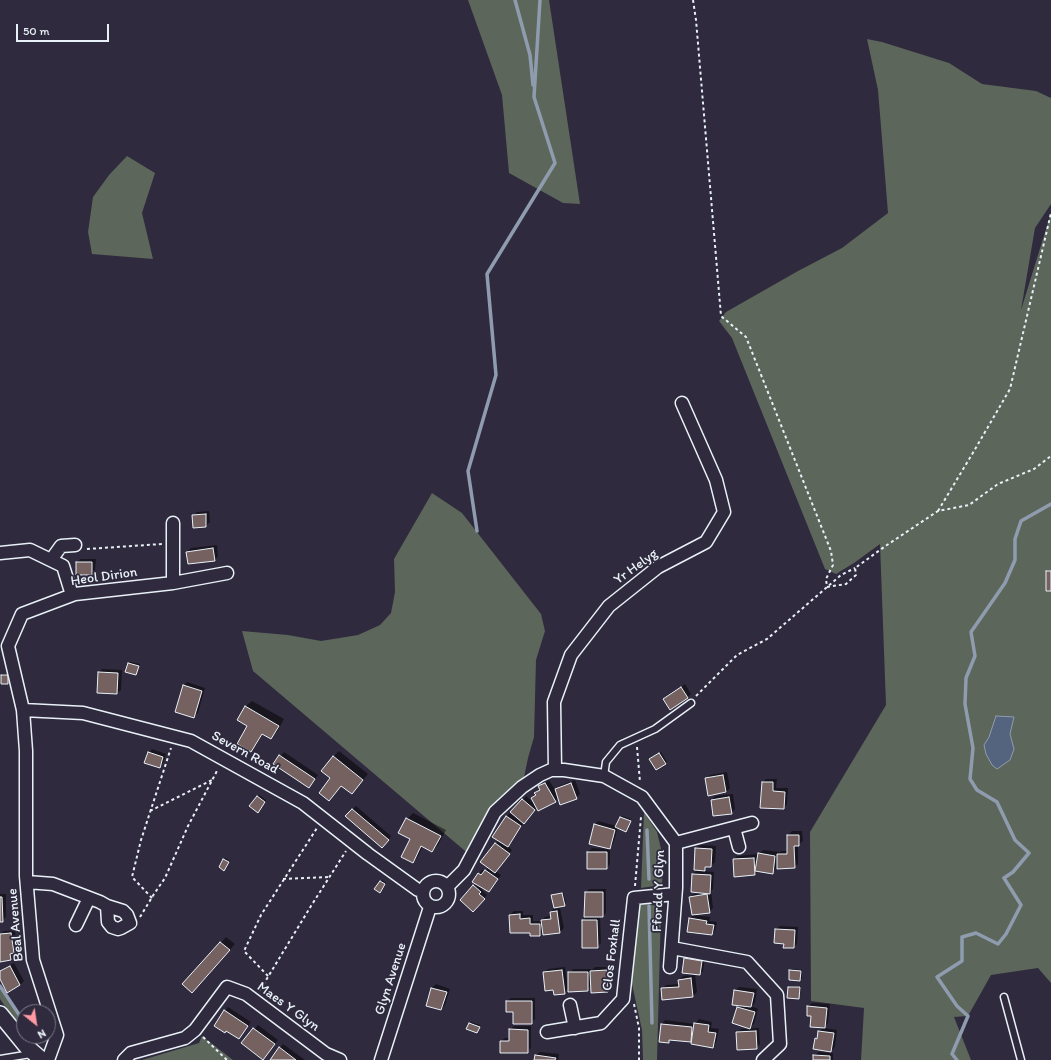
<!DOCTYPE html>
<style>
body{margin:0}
#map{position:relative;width:1051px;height:1060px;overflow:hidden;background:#2f2a3d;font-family:Itim,sans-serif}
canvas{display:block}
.north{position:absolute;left:16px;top:1004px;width:40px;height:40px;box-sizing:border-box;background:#2f2a3d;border:1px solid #797a88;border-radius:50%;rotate:150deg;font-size:11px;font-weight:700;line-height:16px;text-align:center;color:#e8f1f8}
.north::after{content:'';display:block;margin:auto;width:14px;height:18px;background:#ff9aa2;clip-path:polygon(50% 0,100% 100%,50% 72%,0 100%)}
.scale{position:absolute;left:16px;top:24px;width:93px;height:18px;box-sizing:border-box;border:2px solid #e8f1f8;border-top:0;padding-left:5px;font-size:12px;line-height:14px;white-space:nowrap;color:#e8f1f8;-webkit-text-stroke:3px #2f2a3d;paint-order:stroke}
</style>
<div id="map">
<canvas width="1051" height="1060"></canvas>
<div class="north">N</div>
<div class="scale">50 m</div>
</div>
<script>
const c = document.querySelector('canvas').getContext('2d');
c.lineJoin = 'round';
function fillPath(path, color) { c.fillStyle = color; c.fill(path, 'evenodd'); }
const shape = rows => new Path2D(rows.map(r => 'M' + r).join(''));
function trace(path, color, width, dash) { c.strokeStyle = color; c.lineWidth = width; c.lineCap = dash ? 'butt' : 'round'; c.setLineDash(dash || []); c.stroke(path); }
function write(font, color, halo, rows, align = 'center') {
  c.font = font + ' Itim,sans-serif'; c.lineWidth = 3.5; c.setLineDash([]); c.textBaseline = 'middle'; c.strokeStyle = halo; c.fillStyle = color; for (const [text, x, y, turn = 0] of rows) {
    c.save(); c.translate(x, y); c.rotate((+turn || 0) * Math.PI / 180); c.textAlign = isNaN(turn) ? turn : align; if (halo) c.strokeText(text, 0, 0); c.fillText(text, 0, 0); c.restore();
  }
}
const green = shape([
 [468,0,549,0,580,204,563,203,509,173,502,95],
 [867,39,882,42,949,63,982,84,1036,91,1051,98,1051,204,1035,228,1021,310,1051,213,1051,983,1038,968,991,975,968,1016,954,1017,971,1060,861,1060,864,1008,811,1001,810,832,886,705,880,544,854,563,836,574,825,569,732,338,719,321,726,312,798,271,842,248,888,213,878,90],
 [127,156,155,173,142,213,153,259,92,254,88,232,93,197,109,175],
 [432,493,462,513,541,614,545,631,536,660,534,737,528,758,522,787,495,812,471,856,253,671,242,631,288,635,321,641,358,635,380,625,391,613,395,592,394,559],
 [644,812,657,832,663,857,662,885,641,888],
 [645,903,656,906,661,909,657,1060,643,1060,642,1030,630,975,637,906],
 [0,986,24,1022,24,1034,0,999],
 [202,1036,233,1060,142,1060,199,1043]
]);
const water = shape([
 [996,716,1014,717,1010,734,1014,749,1010,760,997,769,992,765,986,754,984,745,989,737,996,716]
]);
const shadow = shape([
 [209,511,210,522,206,526,193,516,197,512],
 [217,545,218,556,215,560,187,552,191,548],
 [81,559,96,559,95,570,91,574,77,562],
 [130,662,140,664,136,674,129,663],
 [102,669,122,670,121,690,117,693,99,673],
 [3,674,9,674,9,681,7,683,2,676],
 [187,682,205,688,198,713,194,716,184,686],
 [685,684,691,694,687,698,664,699],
 [252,701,284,719,277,732,271,738,263,733,256,745,251,751,248,726,238,720,246,706],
 [152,749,166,754,163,763,159,767,149,753],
 [339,751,368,774,357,787,342,785,329,800,333,757],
 [284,752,318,775,309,787,274,764],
 [661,752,667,762,657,769,652,758],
 [727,772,730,788,726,792,706,779,710,775],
 [766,779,777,779,776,788,788,788,787,804,784,808,763,782],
 [549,780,555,790,559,786,575,780,580,794,576,798,559,797,555,801,537,807,525,821,508,846,512,850,495,871,501,875,492,887,484,888,482,890,487,895,473,911,461,900,477,883,479,874,482,870,485,872,489,867,482,862,499,840,506,817,510,813,514,816,523,800,526,796,535,804,532,798,541,788,540,786],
 [733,794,735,809,731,813,712,800,715,796],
 [259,795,266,800,259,810,257,796],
 [356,806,391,836,386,843,352,810],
 [413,813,446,830,438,845,432,851,423,846,418,856,413,862,411,839,407,819],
 [622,816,631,819,626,830,618,827,613,844,609,849,610,849,610,864,607,868,588,852,592,848,608,849,595,825,598,821,617,826],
 [792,831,802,831,803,841,798,845,798,864,794,867,776,868,772,873,758,871,755,874,734,860,737,856,759,854,763,850,780,852,781,851,788,851,788,835],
 [700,845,716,846,715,862,711,866,708,866,703,871,714,872,713,889,711,891,713,908,709,912,690,897,694,894,700,893,693,874,698,869,696,849],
 [226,858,230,861,224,869,224,860],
 [382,880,386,883,381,890,375,888],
 [589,889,606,889,606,913,603,916,600,916,601,943,597,947,583,921,587,916,586,893],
 [563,892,566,903,564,905,552,896,554,894],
 [0,894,6,894,6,917,2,921,0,921],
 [560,908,564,928,560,932,544,934,543,931,539,935,530,932,510,915,514,911,523,911,523,915,533,915,533,921,542,921,545,917,551,916,551,912,554,909],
 [694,915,710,917,709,921,717,922,715,931,712,934,690,918],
 [780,926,798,927,797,944,794,947,785,943,776,929],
 [15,930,17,949,14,952,14,956,11,959,0,961,0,934,4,931],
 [226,937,235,944,198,986,184,984],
 [689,955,705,957,703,971,700,974,685,959],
 [14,963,24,981,20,985,8,991,0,977,0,971],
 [565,967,568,989,564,993,554,989,544,973,548,969],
 [595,967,611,967,611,988,607,991,591,986,587,990,569,973,573,969,591,969,591,971],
 [792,969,802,970,802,979,800,980,790,971],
 [695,975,697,992,693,996,662,989,666,985,680,984,679,980,683,976],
 [436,984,450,989,445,1005,441,1009,427,1005,432,988],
 [791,986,801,986,800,996,798,998,789,987],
 [739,987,757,989,755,1003,751,1006,758,1009,754,1024,750,1027,738,1007,741,1005,735,991],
 [511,998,535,998,535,1019,531,1023,514,1011,507,1001],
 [812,1003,830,1004,828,1023,824,1028,837,1030,835,1047,831,1051,816,1039,819,1036,819,1032,824,1027,812,1016,808,1007],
 [228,1007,251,1022,239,1038,227,1030,215,1025],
 [699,1019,712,1022,711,1028,719,1029,716,1043,713,1047,692,1041,672,1039,668,1042,660,1041,662,1024,665,1020,695,1024],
 [471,1022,480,1025,477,1032,470,1023],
 [258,1025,278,1040,266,1055,243,1043],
 [514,1026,531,1026,531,1048,527,1052,501,1041,505,1038,510,1038,510,1030],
 [759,1028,760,1044,756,1048,737,1033,741,1029],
 [283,1044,305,1060,271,1060],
 [540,1052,559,1054,558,1060,535,1060,536,1055],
 [818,1052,833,1053,833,1060,812,1060]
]);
const stream = shape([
 [515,0,530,55,533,85],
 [477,531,468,471,496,375,487,274,555,163,534,97,540,0],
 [647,830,649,879],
 [649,906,652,1023],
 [0,986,24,1022],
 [957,1060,952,1054,968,1016,957,1006,937,977,962,961,962,937,976,933,998,944,1006,934,1021,905,1004,878,1013,872,1029,853,1015,840,997,802,977,790,970,779,973,748,965,704,966,678,975,656,971,632,1005,583,1015,560,1015,539,1021,521,1051,504]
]);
const building = shape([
 [206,514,206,527,193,528,192,515,206,514],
 [213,548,215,561,188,564,186,552,213,548],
 [76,562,92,562,92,575,76,575,76,562],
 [1046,571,1051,571,1051,591,1046,591,1046,571],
 [128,663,139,666,136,675,125,672,128,663],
 [98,672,118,673,117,694,97,693,98,672],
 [1,675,8,675,8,684,1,684,1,675],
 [183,685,202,691,194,718,175,712,183,685],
 [681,687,688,698,670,710,663,699,681,687],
 [245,706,279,726,271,739,262,734,251,752,237,744,247,726,237,720,245,706],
 [148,752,163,757,160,768,144,763,148,752],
 [659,753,666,764,656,770,649,759,659,753],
 [279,755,315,779,309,788,273,764,279,755],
 [333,756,363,780,352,794,341,786,329,801,319,793,330,778,321,771,333,756],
 [723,775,726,792,708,796,705,778,723,775],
 [762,782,773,782,773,791,785,792,784,809,760,808,762,782],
 [545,783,556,802,538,811,531,798,536,795,534,793,540,790,538,786,545,783],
 [571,783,577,799,560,805,555,789,571,783],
 [257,796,265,802,258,813,249,806,257,796],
 [729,797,732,814,713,816,711,800,729,797],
 [522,799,535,810,524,824,510,812,522,799],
 [352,809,389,840,382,848,345,816,352,809],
 [506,816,521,826,508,847,492,837,506,816],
 [620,817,631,821,626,832,615,827,620,817],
 [406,818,441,836,432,852,421,846,413,863,401,857,410,839,398,833,406,818],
 [594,824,615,830,610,849,589,844,594,824],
 [787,835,799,835,799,846,794,846,795,868,777,869,777,854,787,854,787,835],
 [495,843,510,854,495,873,480,862,495,843],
 [695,848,712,849,711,867,705,867,705,871,694,870,695,848],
 [587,852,607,852,607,869,587,869,587,852],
 [758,853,775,856,773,874,755,871,758,853],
 [754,858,755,875,734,877,733,859,754,858],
 [223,859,229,862,224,871,219,867,223,859],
 [485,870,498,879,489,892,472,882,478,873,481,875,485,870],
 [692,874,711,875,710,894,691,892,692,874],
 [380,881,385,884,380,893,374,889,380,881],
 [473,885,481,892,479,894,485,899,473,912,460,900,473,885],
 [585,892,603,892,603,917,584,917,585,892],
 [562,893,565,906,554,908,551,895,562,893],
 [707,894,710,913,692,915,689,897,707,894],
 [0,897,2,897,3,922,0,922,0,897],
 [557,911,560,933,543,935,541,920,551,919,550,912,557,911],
 [520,914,520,919,530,918,530,924,540,924,540,936,530,936,530,933,510,933,509,915,520,914],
 [689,918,707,921,706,924,714,925,712,935,687,932,689,918],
 [582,920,597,920,598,948,582,948,582,920],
 [775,929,795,930,794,948,783,948,784,944,774,943,775,929],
 [11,933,14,953,10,954,11,960,0,962,0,934,11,933],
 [220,942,230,950,192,993,182,984,220,942],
 [684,958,702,961,700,975,682,973,684,958],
 [10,966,20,985,7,993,0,979,0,971,10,966],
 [562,970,565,994,554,995,553,990,545,991,543,972,562,970],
 [607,970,608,992,591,993,590,971,607,970],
 [789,970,801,971,800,981,789,980,789,970],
 [568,972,588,972,588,991,568,992,568,972],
 [691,978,693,997,662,1000,661,988,679,987,678,980,691,978],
 [788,987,800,987,799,999,787,998,788,987],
 [431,988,447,992,441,1010,426,1006,431,988],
 [734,990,754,993,751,1007,732,1005,734,990],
 [506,1001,532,1001,532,1024,513,1024,513,1012,506,1012,506,1001],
 [807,1006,827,1008,825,1028,810,1027,811,1016,807,1016,807,1006],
 [737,1007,755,1012,750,1029,732,1023,737,1007],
 [224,1010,248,1026,239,1039,226,1031,225,1033,214,1026,224,1010],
 [469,1023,480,1027,477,1033,466,1029,469,1023],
 [694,1023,709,1025,708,1032,716,1033,713,1048,691,1044,694,1023],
 [661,1024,692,1027,691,1042,669,1040,669,1043,659,1042,661,1024],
 [253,1028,275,1044,263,1060,241,1043,253,1028],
 [509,1029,528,1030,528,1053,500,1053,500,1041,509,1041,509,1029],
 [756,1031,757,1049,737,1050,736,1032,756,1031],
 [818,1031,834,1033,831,1052,813,1049,815,1038,817,1039,818,1031],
 [279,1047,296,1060,270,1060,279,1047],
 [535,1055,556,1058,555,1060,534,1060,535,1055],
 [813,1055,830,1056,830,1060,813,1060,813,1055]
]);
const path = shape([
 [693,0,696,20,721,316,746,337,831,551,833,565,826,579,827,587],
 [938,511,974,451,1010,389,1051,213],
 [87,549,162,544],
 [827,587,846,584,856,575,855,568,887,545,938,511,969,505,998,484,1034,469,1051,456],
 [696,696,737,655,767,639,841,575,855,568],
 [637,747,640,782],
 [150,811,212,780],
 [283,879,330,877],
 [635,886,641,817],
 [152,898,132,877,141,840,171,748],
 [140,917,154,894,165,878,188,826,218,769],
 [268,976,244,951,261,915,317,828],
 [260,990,311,906,346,851],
 [634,1004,639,1028,639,1060],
 [203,1037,227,1060]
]);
const service = shape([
 [604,776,606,762,620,745,655,729,691,703],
 [1004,997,1021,1060],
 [0,1059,31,1054]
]);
const minor = shape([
 [0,553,30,550,63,566,72,595],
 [51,560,61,546,75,545],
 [173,583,173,523],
 [23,710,83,713,191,741,303,803,368,854,418,890,423,890],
 [555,770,554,702,571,655,609,606,658,567,706,542,724,512,716,480,682,403],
 [734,828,739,847],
 [676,843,752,823],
 '423 894a13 13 0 1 1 26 0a13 13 0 1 1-26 0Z',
 [27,882,53,884,100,902,107,906],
 [447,887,464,870,495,812,522,787,540,775,551,770,564,770,604,776,642,797,676,843,676,888,670,967],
 [107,906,123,911,127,915,130,923,121,928,118,929,112,927,108,922,107,906],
 [76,925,89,898],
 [672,948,747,962,777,995,780,1044,763,1060],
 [570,1005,575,1028],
 [547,1032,601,1023,623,999,634,898,675,894],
 [48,1060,57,1035,33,960,26,876,26,751,23,710,8,646,22,614,75,594,173,583,227,573],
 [124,1060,131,1053,185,1038,195,1030,227,987,246,994,326,1054,340,1060],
 [381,1060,430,907]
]);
const tertiary = shape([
 [0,1014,27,1047,42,1060]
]);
const streetNames = [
 ["Yr Helyg",636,567,-36],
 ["Heol Dirion",104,577,-8],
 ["Severn Road",245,753,29],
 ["Ffordd Y Glyn",659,891,-88],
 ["Beal Avenue",16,925,-95],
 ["Clos Foxhall",612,955,-83],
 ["Glyn Avenue",391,979,-72],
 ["Maes Y Glyn",288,1007,36]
];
fillPath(green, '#5c665a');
fillPath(water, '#54647e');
trace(water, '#8f9caf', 1);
fillPath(shadow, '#0007');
trace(stream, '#8f9caf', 3.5);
fillPath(building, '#746160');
trace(building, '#e8f1f8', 1);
trace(service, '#e8f1f8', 9);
trace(minor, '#e8f1f8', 15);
trace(tertiary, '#e8f1f8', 18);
trace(path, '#e8f1f8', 2, [3, 3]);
trace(service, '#2f2a3d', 6);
trace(minor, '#2f2a3d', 12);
trace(tertiary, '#2f2a3d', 15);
write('14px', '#e8f1f8', '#2f2a3d', streetNames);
</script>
